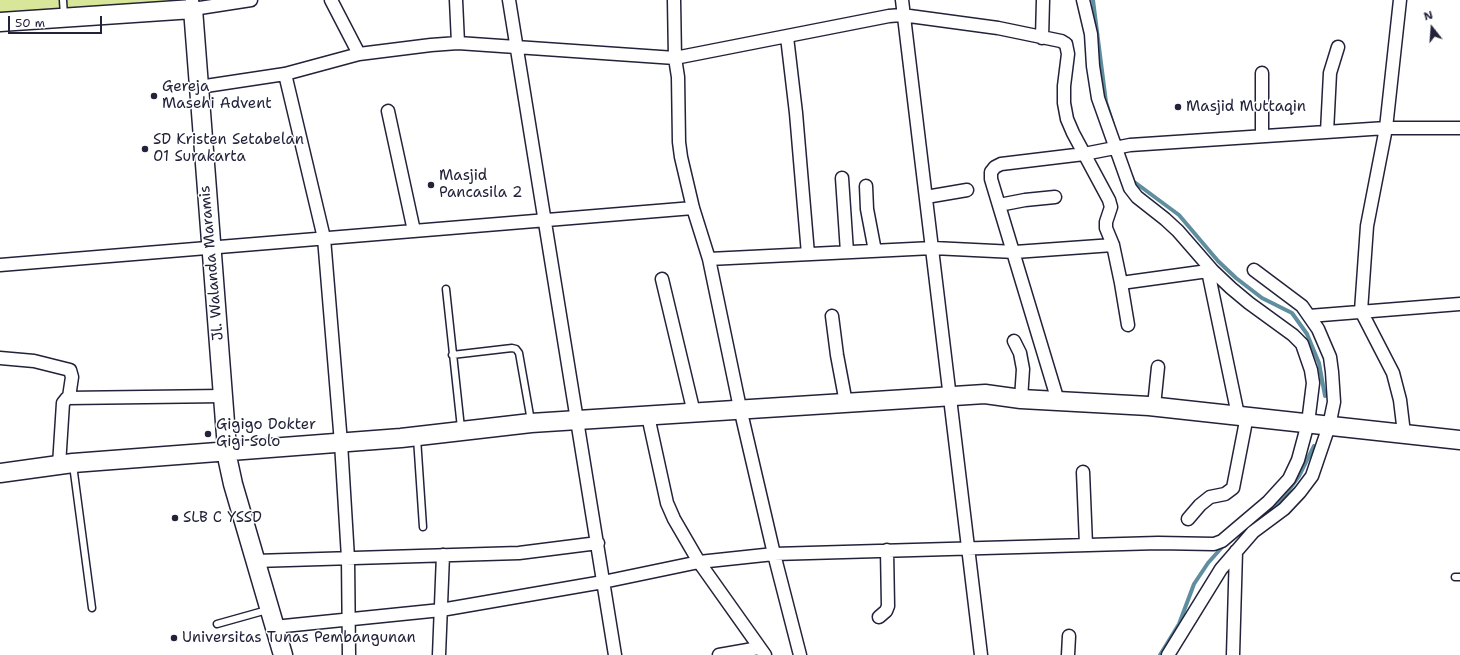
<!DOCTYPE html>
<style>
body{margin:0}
#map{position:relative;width:1460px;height:655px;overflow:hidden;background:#fff;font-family:"Shantell Sans",sans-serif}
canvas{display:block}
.north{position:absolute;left:1412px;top:8px;width:40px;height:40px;-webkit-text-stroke:3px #fff;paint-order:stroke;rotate:343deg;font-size:11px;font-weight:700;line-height:16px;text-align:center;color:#22223b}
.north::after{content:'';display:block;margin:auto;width:14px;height:18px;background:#22223b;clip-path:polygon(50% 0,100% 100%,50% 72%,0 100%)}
.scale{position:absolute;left:8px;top:16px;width:94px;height:18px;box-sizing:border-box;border:2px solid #22223b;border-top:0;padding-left:5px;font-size:12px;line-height:14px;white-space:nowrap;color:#22223b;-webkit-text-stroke:3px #fff;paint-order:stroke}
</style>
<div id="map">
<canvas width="1460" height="655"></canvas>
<div class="north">N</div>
<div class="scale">50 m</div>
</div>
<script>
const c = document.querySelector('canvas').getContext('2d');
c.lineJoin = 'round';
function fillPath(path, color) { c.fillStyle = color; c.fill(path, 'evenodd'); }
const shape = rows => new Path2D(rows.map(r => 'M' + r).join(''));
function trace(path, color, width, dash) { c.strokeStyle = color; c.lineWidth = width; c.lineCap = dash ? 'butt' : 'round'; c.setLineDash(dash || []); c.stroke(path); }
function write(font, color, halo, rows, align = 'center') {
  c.font = font + ' "Shantell Sans",sans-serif'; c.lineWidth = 3; c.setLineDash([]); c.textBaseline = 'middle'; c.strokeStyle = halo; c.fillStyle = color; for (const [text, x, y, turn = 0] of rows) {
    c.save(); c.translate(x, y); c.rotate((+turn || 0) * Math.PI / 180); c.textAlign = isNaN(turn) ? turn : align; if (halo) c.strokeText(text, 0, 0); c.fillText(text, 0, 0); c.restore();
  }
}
const green = shape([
 [0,0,180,0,0,16]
]);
const stream = shape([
 [1093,0,1106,102,1113,124],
 [1132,177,1133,181,1179,215,1218,261,1236,278,1262,298,1292,313,1307,334,1319,363,1325,396],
 [1247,527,1280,502,1299,476,1314,446],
 [1160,655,1179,624,1194,584,1208,563,1224,545]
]);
const lane = shape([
 [63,0,64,16],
 [446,289,461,428],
 [452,355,512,348,516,349,519,353,531,421],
 [417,438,423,527],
 [73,465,92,608],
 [1455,577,1460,577],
 [217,624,267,610]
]);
const street = shape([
 [192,0,193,9,251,0],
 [331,0,359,54],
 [456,0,458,43],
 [509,0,615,655],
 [674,0,675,58,678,77,679,142,681,157,693,208,709,259,740,408,774,554,800,655],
 [902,0,981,655],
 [1400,0,1386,128,1367,226,1361,311,1393,373,1400,400,1404,433],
 [787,37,796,113,808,254],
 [1042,38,1043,0],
 [1262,73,1262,136],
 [285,74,324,238,341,443,348,558,349,655],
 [199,87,285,74,359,54,431,45,458,43,675,58,889,16,902,15,998,28,1061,41,1066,44,1068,54,1064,86,1064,103,1067,119,1073,133,1109,200,1111,207,1106,222,1106,228,1113,245,1121,283,1128,325],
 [388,111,414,231],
 [1327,132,1330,73,1338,47],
 [842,178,847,252],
 [866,186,867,209,875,251],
 [926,197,967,190],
 [999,205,1025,200,1055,197],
 [709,259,933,248,1015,252,1113,245],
 [0,265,693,208],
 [1212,270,1208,271,1238,415],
 [662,279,694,413],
 [1121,283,1208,271],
 [832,316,837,355,846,403],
 [1309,316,1460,304],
 [1014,341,1020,353,1023,369,1021,399],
 [0,358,34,361,70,370,72,377,69,397],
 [1058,401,991,179,991,172,995,167,1001,164,1084,154,1130,145,1386,128,1460,128],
 [1154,406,1158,367],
 [648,416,667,503,674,519,699,562,765,655],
 [59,465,63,403,67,398,223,396],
 [1083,472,1086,545],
 [1188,519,1200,505,1210,497,1225,494,1233,488,1247,416],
 [255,561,519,553,598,543],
 [879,617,886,611,888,606,887,550],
 [274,627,441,610,603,582,699,562,774,554,1158,543,1214,544,1222,541,1268,502,1289,479,1298,460,1308,423,1313,383,1311,370,1302,344,1293,335,1249,303,1231,288,1212,270,1178,231,1165,219,1137,197,1130,188,1098,98,1093,66,1091,34,1083,0],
 [439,655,443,555],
 [719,655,759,648],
 [1068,655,1069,636],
 [1168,655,1221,569,1253,532,1284,509,1300,492,1312,476,1329,426,1334,402,1332,372,1330,357,1318,329,1302,306,1254,270],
 [1233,655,1236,551]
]);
const secondary = shape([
 [0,22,193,9,228,461,233,484,283,655],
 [0,473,73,463,401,438,531,423,985,394,1021,399,1149,406,1460,440]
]);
const markers = [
 [154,96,4,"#22223b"],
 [1178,107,4,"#22223b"],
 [145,149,4,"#22223b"],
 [431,185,4,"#22223b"],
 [208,434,4,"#22223b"],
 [175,518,4,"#22223b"],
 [174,638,4,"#22223b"]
];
const poiNames = [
 ["Gereja",162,87],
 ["Masehi Advent",162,104],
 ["Masjid Muttaqin",1186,107],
 ["SD Kristen Setabelan",153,140],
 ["01 Surakarta",153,157],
 ["Masjid",439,176],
 ["Pancasila 2",439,193],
 ["Gigigo Dokter",216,425],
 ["Gigi Solo",216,442],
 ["SLB C YSSD",183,518],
 ["Universitas Tunas Pembangunan",182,638]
];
const streetNames = [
 ["Jl. Walanda Maramis",212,263,-95]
];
fillPath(green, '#d7e699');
trace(stream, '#5f8f9f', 4);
trace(lane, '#22223b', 9);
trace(street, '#22223b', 15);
trace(secondary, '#22223b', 21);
trace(lane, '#fff', 6);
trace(street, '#fff', 12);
trace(secondary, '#fff', 18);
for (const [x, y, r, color] of markers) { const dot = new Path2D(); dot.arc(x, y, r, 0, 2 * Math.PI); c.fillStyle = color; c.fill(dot); trace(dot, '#fff', 1.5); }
write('15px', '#22223b', '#fff', poiNames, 'left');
write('15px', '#22223b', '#fff', streetNames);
</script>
